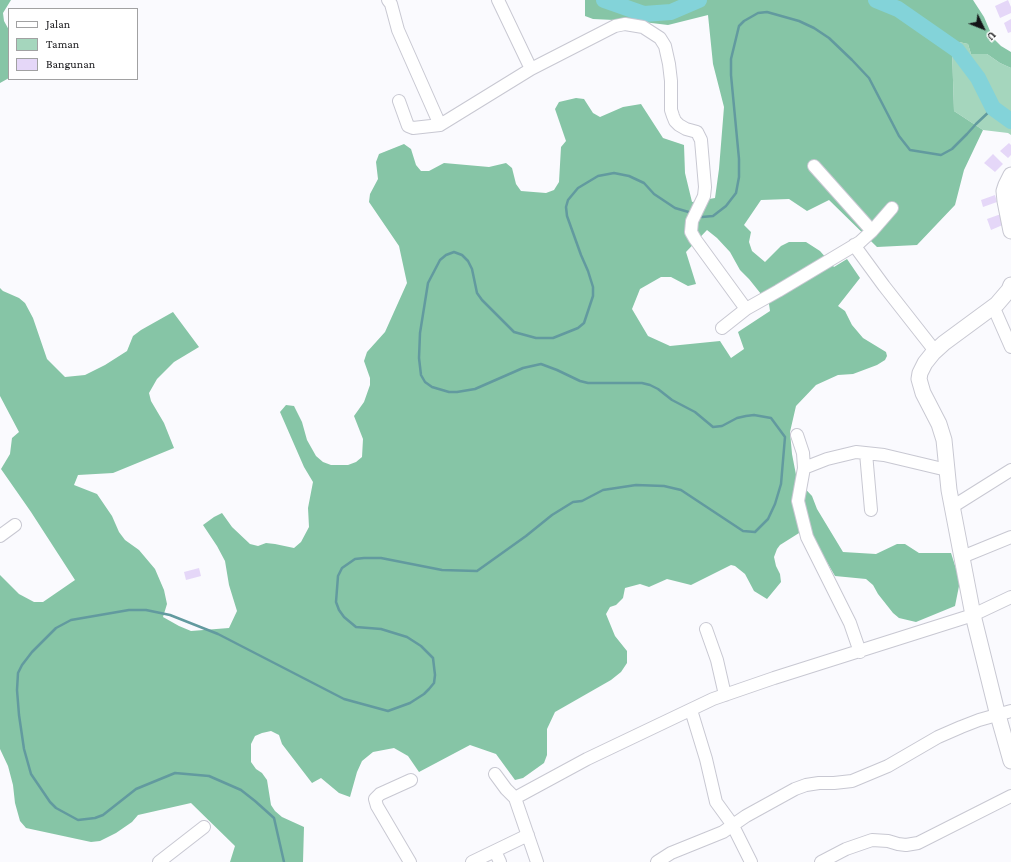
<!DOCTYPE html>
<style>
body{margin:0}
#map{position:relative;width:1011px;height:862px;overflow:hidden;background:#fafafe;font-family:"Crimson Pro",serif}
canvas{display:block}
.legend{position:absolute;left:8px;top:8px;width:130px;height:72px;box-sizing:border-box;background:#fff;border:1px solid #a1a1a2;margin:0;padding:5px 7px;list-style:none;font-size:12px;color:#141417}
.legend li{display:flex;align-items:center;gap:8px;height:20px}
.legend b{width:20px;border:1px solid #a1a1a2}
.north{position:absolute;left:963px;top:8px;width:40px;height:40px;-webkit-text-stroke:3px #fff;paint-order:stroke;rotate:133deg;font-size:11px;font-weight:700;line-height:16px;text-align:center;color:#141417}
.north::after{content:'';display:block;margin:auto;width:14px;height:18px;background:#141417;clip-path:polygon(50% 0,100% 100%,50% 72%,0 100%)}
</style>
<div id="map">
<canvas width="1011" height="862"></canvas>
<ul class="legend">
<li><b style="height:5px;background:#fff"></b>Jalan</li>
<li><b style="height:11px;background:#a5d6bd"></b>Taman</li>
<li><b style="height:11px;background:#e5d7f8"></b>Bangunan</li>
</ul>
<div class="north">U</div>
</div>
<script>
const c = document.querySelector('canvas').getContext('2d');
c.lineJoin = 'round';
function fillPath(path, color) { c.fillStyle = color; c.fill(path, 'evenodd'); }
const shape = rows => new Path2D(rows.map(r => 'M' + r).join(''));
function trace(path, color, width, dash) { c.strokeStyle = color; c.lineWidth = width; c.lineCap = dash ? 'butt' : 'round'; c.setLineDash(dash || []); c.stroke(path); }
const green = shape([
 [959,42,968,44,971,54,987,54,1000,63,1011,68,1011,135,1008,133,983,130,954,111,952,49]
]);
const forest = shape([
 [0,0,11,0,3,13,4,21,9,30,9,78,0,83],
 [585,0,973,0,984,17,993,38,1001,46,1011,52,1011,68,1000,63,987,54,971,54,968,44,959,42,952,49,954,111,983,130,964,170,955,205,917,245,877,247,829,200,807,211,789,199,761,200,744,225,751,232,749,242,752,251,765,262,781,246,789,242,806,242,820,251,834,267,847,259,860,278,838,306,845,311,852,325,863,338,886,352,887,356,885,360,877,365,853,374,838,375,816,385,796,406,790,432,792,454,797,480,812,496,817,509,843,552,876,554,897,544,905,544,919,553,951,553,960,581,955,606,916,622,899,618,893,613,878,594,873,585,866,579,835,576,807,528,780,545,777,549,774,557,776,566,780,574,781,582,767,599,754,591,745,574,735,566,731,565,691,585,667,579,649,587,640,584,625,588,623,598,616,605,610,607,606,614,615,636,627,651,627,663,621,672,611,680,555,712,547,729,547,755,544,763,523,778,515,780,496,754,470,745,419,772,408,756,394,748,373,752,362,761,357,772,350,797,339,793,321,778,312,783,282,744,279,735,271,731,262,733,255,736,251,744,251,762,256,769,262,773,267,780,271,805,275,811,282,817,304,827,303,862,230,862,235,846,191,803,138,815,132,822,116,833,100,841,91,842,26,828,20,821,15,803,13,785,8,766,0,749,0,575,19,594,34,602,43,602,75,580,31,512,1,469,10,454,12,438,19,432,0,396,0,288,3,291,19,298,25,303,33,318,47,359,65,377,85,375,105,365,127,351,133,336,141,330,173,312,199,347,174,362,157,379,149,393,151,401,164,423,174,448,113,473,78,475,74,485,97,494,112,516,119,532,125,540,139,550,155,569,164,590,167,604,163,617,179,626,191,631,229,628,237,611,229,585,225,561,217,546,203,525,214,517,222,513,232,527,250,544,258,546,266,543,275,544,294,548,301,542,309,527,308,508,313,482,304,467,280,412,286,405,294,406,302,422,307,440,316,456,323,462,331,465,348,465,356,462,362,457,363,439,354,416,364,402,370,385,370,378,364,361,367,352,385,332,407,283,399,246,369,202,370,194,378,179,376,162,379,154,404,144,411,149,416,165,421,171,429,171,444,163,489,167,506,163,512,168,516,184,521,191,546,193,554,190,559,182,561,147,566,141,555,109,559,102,576,98,584,99,593,113,600,117,623,107,641,104,663,138,684,145,685,173,692,202,715,198,719,169,724,107,713,64,708,15,668,25,635,21,593,19,585,16],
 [707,230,717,238,730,252,740,270,749,279,769,304,770,311,738,332,744,349,731,358,720,341,670,346,648,336,632,309,640,289,661,277,671,277,688,286,696,284,686,252]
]);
const stream = shape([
 [698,215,702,217,713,216,726,206,736,193,739,177,739,159,731,75,731,59,739,26,744,21,758,13,767,12,799,21,814,28,829,38,852,60,869,78,899,136,910,150,941,155,952,149,967,134,976,124,993,108],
 [284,862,274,818,255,801,241,790,209,776,175,773,136,789,103,815,95,818,78,820,56,808,50,802,31,774,24,749,19,715,17,690,18,673,22,665,32,652,56,628,71,620,129,610,146,610,170,615,218,634,344,699,388,711,410,703,424,694,429,689,434,683,435,675,433,658,421,646,407,637,381,629,356,627,344,617,339,610,336,602,338,576,342,568,355,559,364,558,381,558,442,570,477,571,526,536,552,515,573,502,582,501,603,490,636,485,664,486,681,490,743,531,755,532,768,519,775,504,781,484,785,437,771,418,754,415,746,416,737,418,722,426,713,427,695,412,672,400,658,389,650,385,642,383,588,383,580,381,557,370,541,364,523,368,475,389,457,392,449,392,432,387,425,382,421,375,419,358,420,333,428,283,440,260,446,255,454,252,462,255,468,261,472,269,477,293,482,300,514,332,536,338,553,338,578,328,584,323,593,296,593,287,588,271,581,255,567,216,566,207,568,200,578,188,598,176,614,173,629,176,644,183,654,194,675,208,692,213]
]);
const river = shape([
 [604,0,644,14,671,12,699,0],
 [876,0,898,9,957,50,978,78,993,108,1011,121]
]);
const building = shape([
 [1008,0,1011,7,1011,13,1000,18,995,6],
 [1011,19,1011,32,1008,33,1004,23],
 [1009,143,1011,145,1011,155,1008,158,1000,151],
 [993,154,1003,164,995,172,984,163],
 [995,195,997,202,983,207,981,200],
 [1001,214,1005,224,991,230,987,219],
 [199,568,201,576,186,580,184,572]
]);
const minor = shape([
 [388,0,391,4,398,30,440,125],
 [498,0,531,69,615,26,625,24,643,27,660,38,665,46,669,64,671,81,671,110,673,116,675,121,679,125,686,129,697,132,701,140,705,187,704,196,692,221,691,232,695,239,746,309],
 [399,101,408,126,413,128,440,125,531,69],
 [814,166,872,231],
 [854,245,884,286,935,351],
 [993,306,1011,347],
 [722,328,746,309,778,291,860,242,872,231,892,208],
 [797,435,803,453,804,468,798,501,807,537,850,623,860,652],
 [866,453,871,510],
 [804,468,827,459,856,452,884,455,947,470],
 [952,507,1011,470],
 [0,536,15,525],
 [962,557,1011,537],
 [706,629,717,660,725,695],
 [691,710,706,759,716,802,732,824,751,862],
 [495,774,506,789,515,798,537,862],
 [515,798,587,759,713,699,774,678,973,615,1011,597],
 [495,851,500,862],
 [159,862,204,827],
 [410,862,377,806,375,799,380,794,411,780],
 [472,862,528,835],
 [657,862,671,853,723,832,746,816,795,789,806,785,819,783,834,783,852,781,888,766,938,737,961,727,979,720,1011,711],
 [821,862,846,849,872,840,888,841,898,844,906,845,918,843,1011,796]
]);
const major = shape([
 [1011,175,1006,185,1004,191,1005,201,1011,231],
 [1011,285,1009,290,997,304,944,343,933,353,925,363,920,373,919,379,923,393,939,424,944,440,949,490,973,615,996,708,1011,761]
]);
fillPath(green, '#a5d6bd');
fillPath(forest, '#86c5a6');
trace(stream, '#629a9f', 2.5);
trace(river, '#83d3d9', 16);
fillPath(building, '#e5d7f8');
trace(minor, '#c8c8d2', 14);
trace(major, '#c8c8d2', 17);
trace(minor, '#fff', 12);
trace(major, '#fff', 15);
</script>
